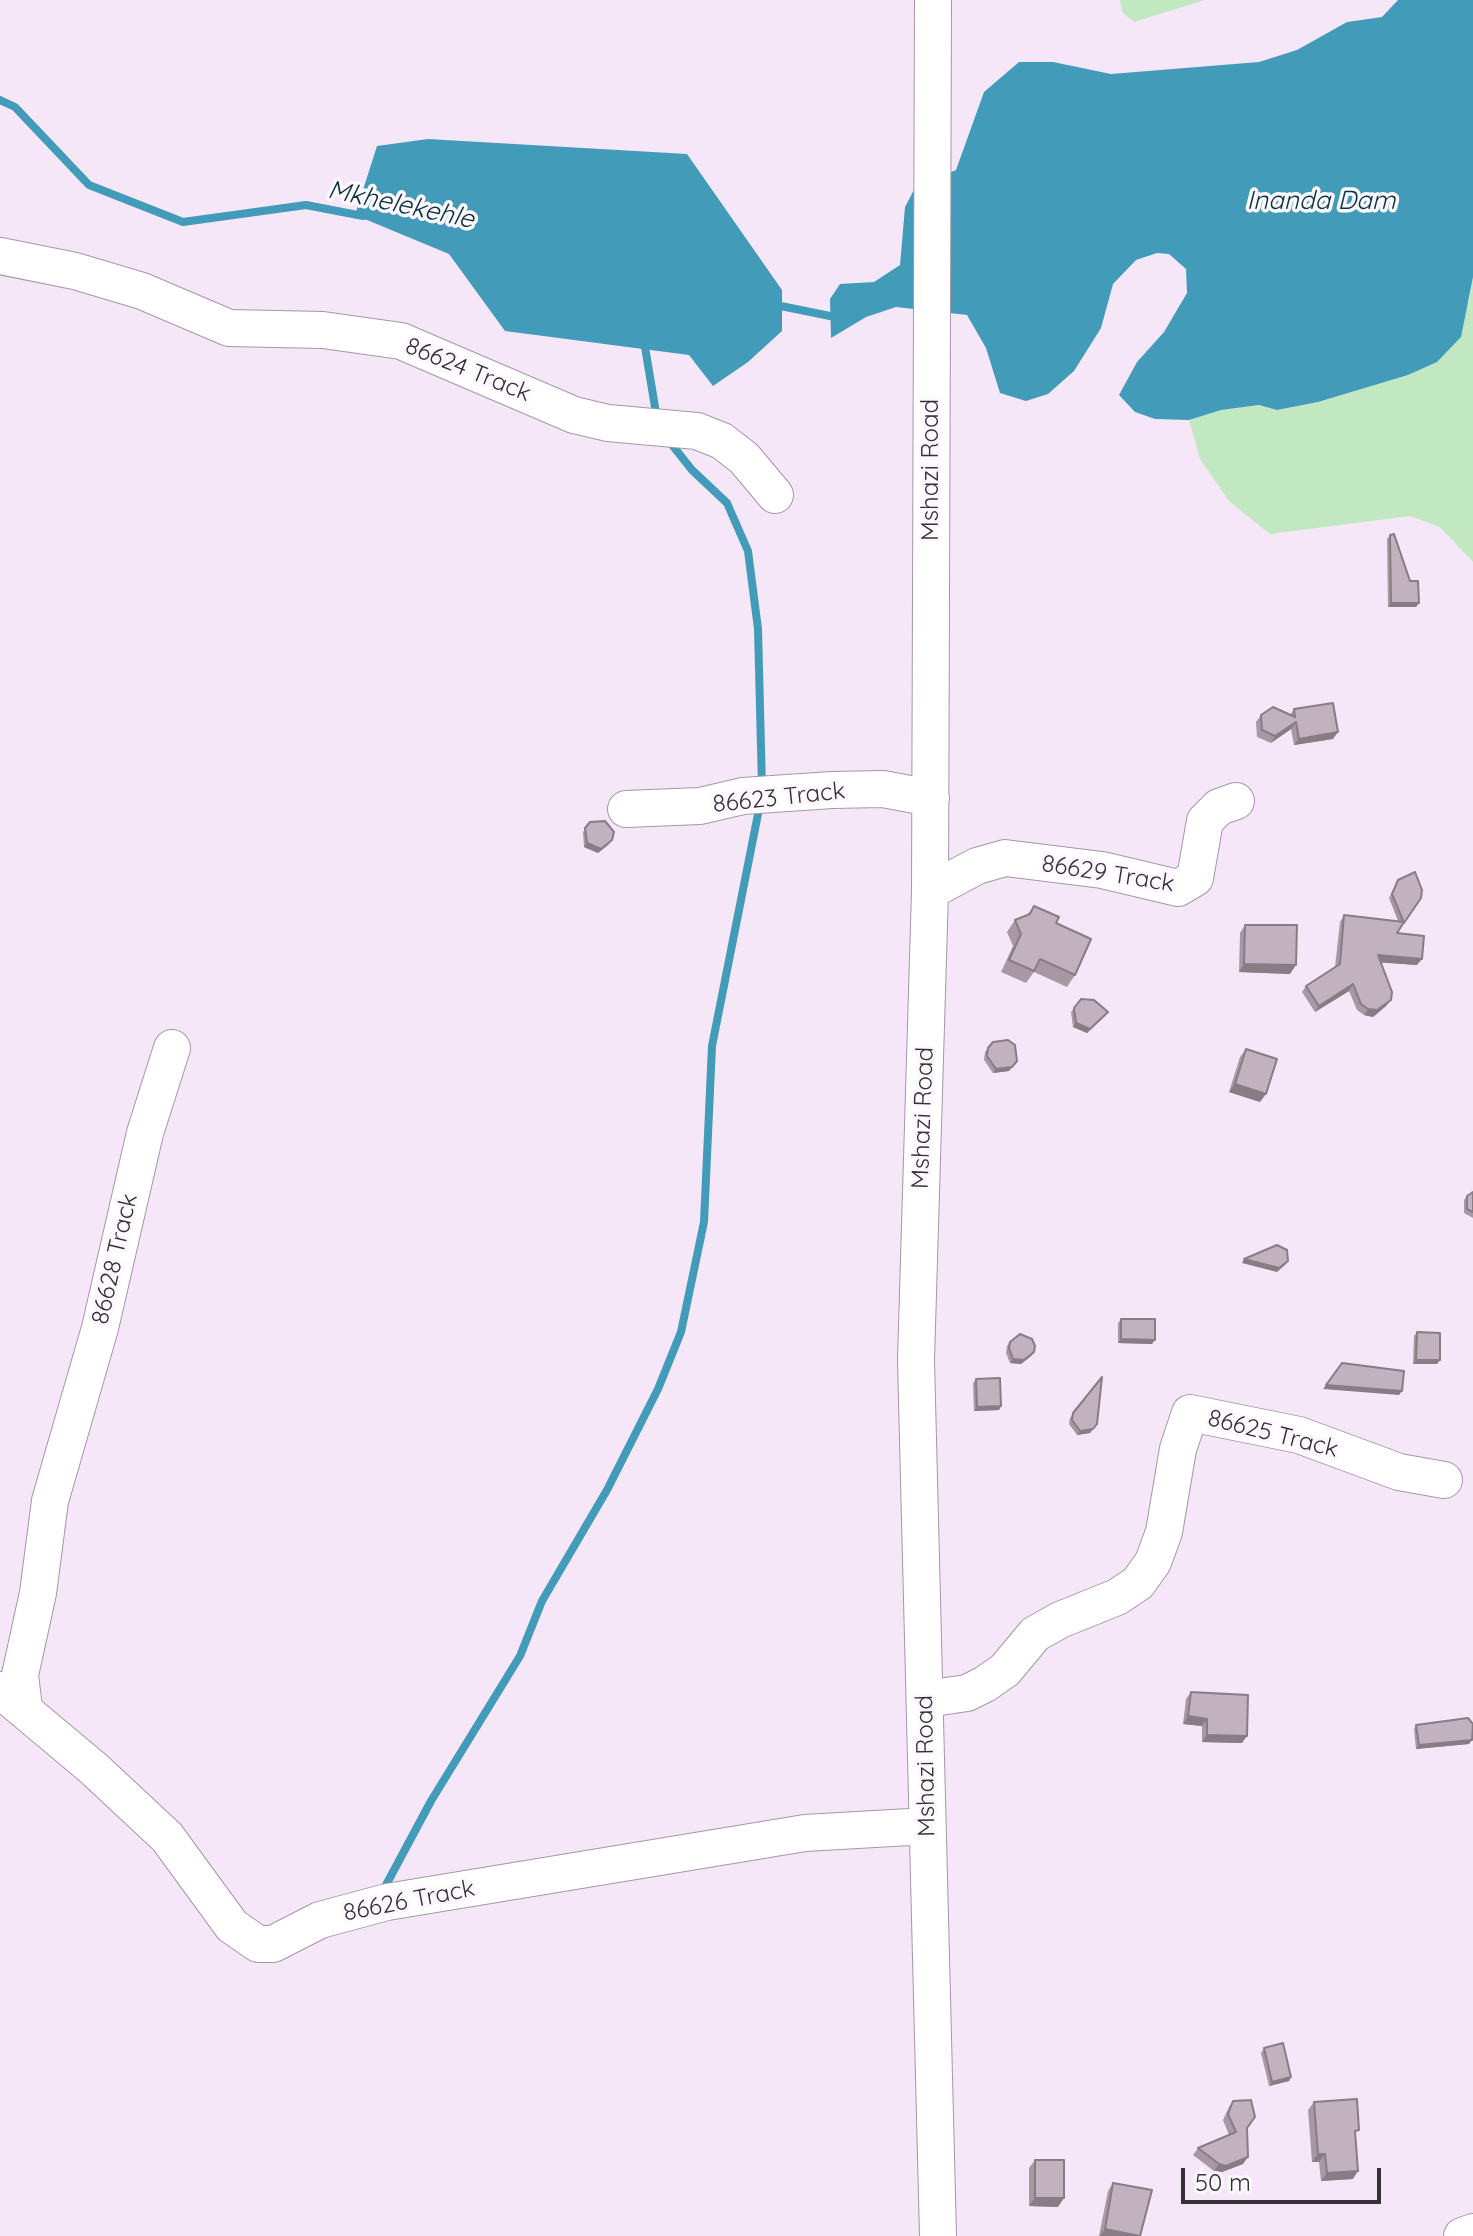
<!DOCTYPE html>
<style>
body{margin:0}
#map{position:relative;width:1473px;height:2236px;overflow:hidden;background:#f5e7f8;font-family:Quicksand,sans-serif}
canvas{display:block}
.scale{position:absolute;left:1181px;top:2168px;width:200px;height:36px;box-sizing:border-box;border:4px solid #363137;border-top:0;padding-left:10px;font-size:24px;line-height:28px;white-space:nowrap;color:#363137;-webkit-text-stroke:6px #fdf7fe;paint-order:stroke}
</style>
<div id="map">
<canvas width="1473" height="2236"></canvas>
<div class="scale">50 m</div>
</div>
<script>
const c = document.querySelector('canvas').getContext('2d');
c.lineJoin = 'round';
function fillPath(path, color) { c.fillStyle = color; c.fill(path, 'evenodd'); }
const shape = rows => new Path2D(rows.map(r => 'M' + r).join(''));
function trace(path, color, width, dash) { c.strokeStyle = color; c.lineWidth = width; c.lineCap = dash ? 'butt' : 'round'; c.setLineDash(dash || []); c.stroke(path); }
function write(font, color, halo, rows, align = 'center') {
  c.font = font + ' Quicksand,sans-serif'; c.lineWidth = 7; c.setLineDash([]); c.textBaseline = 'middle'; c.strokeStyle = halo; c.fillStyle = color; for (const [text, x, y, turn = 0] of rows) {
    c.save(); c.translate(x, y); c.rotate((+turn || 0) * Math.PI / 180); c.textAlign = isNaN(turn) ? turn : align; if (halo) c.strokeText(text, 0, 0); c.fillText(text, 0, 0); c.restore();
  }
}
const green = shape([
 [1120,0,1205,0,1134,22,1122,12],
 [1473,277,1473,562,1440,527,1410,516,1270,534,1229,501,1200,459,1189,420,1221,410,1260,405,1277,410,1318,402,1408,375,1437,362,1469,301]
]);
const water = shape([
 [1398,0,1473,0,1473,277,1461,337,1437,362,1408,375,1318,402,1277,410,1259,405,1221,410,1189,420,1155,419,1135,412,1119,395,1137,362,1164,332,1187,293,1186,269,1169,254,1157,253,1136,260,1113,284,1101,328,1074,371,1048,394,1026,401,1000,393,986,348,967,315,896,307,866,317,831,338,830,299,840,284,874,282,900,265,905,207,916,186,956,170,984,92,1019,62,1053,62,1111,74,1259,62,1297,50,1347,22,1382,17],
 [428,139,687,154,782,290,782,331,748,362,713,386,689,355,505,331,449,254,355,215,377,146]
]);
const stream = shape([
 [0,100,15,107,89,185,183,222,306,205,363,216],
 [771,304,830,316],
 [644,341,657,419],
 [669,441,692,470,727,503,748,551,758,629,762,787],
 [386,1885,431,1801,520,1656,542,1601,607,1490,658,1389,681,1332,704,1222,712,1046,760,804]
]);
const minor = shape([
 [933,0,930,891,916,1360,938,2236],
 [0,256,75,271,142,291,229,328,323,330,401,341,574,415,608,423,697,431,722,441,744,458,775,495],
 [626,809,700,806,743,796,832,790,883,789,931,798],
 [930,891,977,866,1005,858,1102,870,1178,888,1195,878,1205,821,1219,807,1236,801],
 [0,1690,93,1768,167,1837,232,1926,258,1944,273,1944,320,1920,387,1902,805,1833,927,1826],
 [926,1699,967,1693,985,1684,1005,1670,1035,1634,1060,1620,1117,1597,1138,1583,1153,1562,1164,1532,1178,1449,1190,1413,1299,1435,1399,1472,1444,1480],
 [24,1708,20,1675,38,1593,50,1501,100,1328,145,1133,172,1048],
 [1462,2236,1473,2232]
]);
const wall = shape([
 [1390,535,1419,603,1416,607,1388,607,1387,539],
 [1294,709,1333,739,1294,745,1291,729,1271,743,1257,737,1256,722,1261,715,1290,715],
 [590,822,609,844,598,853,584,847,583,832],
 [1398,880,1422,890,1397,933,1417,965,1380,962,1386,1006,1373,1017,1364,1015,1357,1010,1349,991,1315,1012,1302,992,1306,986,1335,967,1340,922,1344,915,1398,921,1389,898],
 [1034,906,1056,923,1075,975,1067,987,1034,972,1026,983,1001,972,1013,946,1007,932,1015,920,1027,915],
 [1245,925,1290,974,1239,972,1240,933],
 [1081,999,1105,1016,1087,1033,1073,1027,1071,1012],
 [993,1042,1017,1061,1009,1071,993,1073,984,1060,985,1052],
 [1246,1049,1260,1102,1229,1092,1240,1057],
 [1473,1192,1473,1218,1464,1213,1464,1200,1467,1196],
 [1121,1319,1152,1344,1118,1343,1118,1323],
 [1417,1332,1440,1360,1437,1364,1413,1364,1414,1336],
 [1010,1342,1034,1352,1031,1356,1021,1364,1010,1363,1006,1353,1007,1346],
 [1102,1377,1097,1424,1090,1433,1077,1435,1069,1424,1070,1418],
 [976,1379,1001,1406,999,1410,974,1411,973,1383],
 [1191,1692,1242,1743,1202,1742,1202,1726,1183,1724,1186,1699],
 [1416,1725,1469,1744,1416,1749,1414,1729],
 [1264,2048,1291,2077,1289,2081,1269,2086,1261,2053],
 [1233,2101,1247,2128,1243,2164,1222,2172,1214,2171,1193,2155,1198,2148,1229,2135,1223,2120,1229,2107],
 [1314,2102,1353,2179,1321,2181,1319,2162,1312,2162,1308,2110],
 [1035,2160,1058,2207,1029,2206,1029,2168],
 [1113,2183,1139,2236,1099,2236,1108,2191]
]);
const shadedWall = shape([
 [1391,603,1419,603,1416,607,1388,607],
 [1296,722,1291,729,1271,743,1275,736],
 [1338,732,1333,739,1294,745,1299,739],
 [612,840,609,844,598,853,584,847,587,843],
 [1378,955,1422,959,1417,965,1373,962],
 [1244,964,1296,965,1290,974,1239,972],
 [1353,984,1349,991,1315,1012,1319,1006],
 [1391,1000,1386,1006,1373,1017,1364,1015,1368,1009],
 [1108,1012,1087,1033,1073,1027,1076,1023],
 [1012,1067,1009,1071,993,1073,996,1069],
 [1235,1084,1266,1094,1260,1102,1229,1092],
 [1244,1259,1288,1261,1285,1265,1277,1272,1242,1263],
 [1121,1339,1155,1340,1152,1344,1118,1343],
 [1034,1352,1031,1356,1021,1364,1010,1363,1013,1359],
 [1416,1360,1440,1360,1437,1364,1413,1364],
 [1326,1385,1402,1391,1399,1395,1323,1389],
 [1001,1406,999,1410,974,1411,977,1407],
 [1093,1429,1090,1433,1077,1435,1080,1431],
 [1188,1716,1207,1719,1202,1726,1183,1724],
 [1207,1735,1247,1736,1242,1743,1202,1742],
 [1472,1740,1469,1744,1416,1749,1419,1745],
 [1291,2077,1289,2081,1269,2086,1272,2082],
 [1318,2154,1325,2154,1319,2162,1312,2162],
 [1248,2157,1243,2164,1222,2172,1214,2171,1219,2164],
 [1358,2171,1353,2179,1321,2181,1327,2173],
 [1035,2198,1064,2198,1058,2207,1029,2206],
 [1105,2229,1139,2236,1100,2236]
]);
const building = shape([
 [1394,534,1410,581,1418,581,1419,603,1391,603,1390,535,1394,534],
 [1333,703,1338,732,1299,739,1296,722,1275,736,1262,730,1261,715,1273,707,1295,717,1294,709,1333,703],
 [605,821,614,832,612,840,601,849,587,843,585,828,590,822,605,821],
 [1415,872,1422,890,1421,898,1404,923,1392,894,1398,880,1415,872],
 [1034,906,1059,917,1056,923,1091,939,1075,975,1040,959,1034,971,1009,960,1021,934,1015,920,1030,914,1034,906],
 [1344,915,1404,922,1397,933,1424,936,1422,959,1378,955,1392,992,1391,1000,1377,1010,1368,1009,1361,1004,1353,984,1319,1006,1306,986,1340,964,1344,915],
 [1245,925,1297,925,1296,965,1244,964,1245,925],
 [1081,999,1094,1000,1108,1012,1090,1029,1076,1023,1074,1008,1081,999],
 [1008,1040,1015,1045,1017,1061,1012,1067,996,1069,987,1056,988,1048,993,1042,1008,1040],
 [1246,1049,1277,1059,1266,1094,1235,1084,1246,1049],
 [1473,1192,1473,1212,1467,1209,1467,1196,1473,1192],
 [1277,1245,1287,1250,1288,1261,1279,1268,1244,1259,1277,1245],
 [1121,1319,1155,1319,1155,1340,1121,1339,1121,1319],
 [1417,1332,1440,1333,1440,1360,1416,1360,1417,1332],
 [1020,1334,1032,1339,1035,1346,1034,1352,1024,1360,1013,1359,1009,1348,1010,1342,1020,1334],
 [1342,1363,1404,1371,1402,1391,1326,1385,1342,1363],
 [1102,1377,1097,1424,1093,1429,1080,1431,1072,1420,1073,1413,1102,1377],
 [1000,1378,1001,1406,977,1407,976,1379,1000,1378],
 [1191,1692,1248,1695,1247,1736,1207,1735,1207,1719,1188,1716,1191,1692],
 [1468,1718,1473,1724,1472,1740,1419,1745,1416,1725,1468,1718],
 [1283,2043,1291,2077,1272,2082,1264,2048,1283,2043],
 [1357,2099,1359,2130,1355,2131,1358,2171,1327,2173,1325,2154,1318,2154,1314,2102,1357,2099],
 [1251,2100,1255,2117,1247,2128,1248,2157,1226,2166,1219,2164,1198,2148,1236,2132,1228,2114,1233,2101,1251,2100],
 [1035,2160,1064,2160,1064,2198,1035,2198,1035,2160],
 [1113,2183,1152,2190,1140,2236,1105,2229,1113,2183]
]);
const streetNames = [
 ["86624 Track",468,370,22],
 ["Mshazi Road",931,470,-90],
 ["86623 Track",779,798,-6],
 ["86629 Track",1108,874,9],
 ["Mshazi Road",923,1118,-88],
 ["86628 Track",115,1259,-77],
 ["86625 Track",1273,1434,14],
 ["Mshazi Road",926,1766,-91],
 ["86626 Track",409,1901,-11]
];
const waterNames = [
 ["Inanda Dam",1321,201],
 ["Mkhelekehle",401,205,12]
];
fillPath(green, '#c2e8c2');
fillPath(water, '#439bba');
trace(stream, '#439bba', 8);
trace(minor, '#a497a7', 38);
trace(minor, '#fff', 36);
fillPath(wall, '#a798a3');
fillPath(shadedWall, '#887c85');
fillPath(building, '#c2b1be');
trace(building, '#887c85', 2);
write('24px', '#363137', '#fdf7fe', streetNames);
write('italic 26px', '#0b3441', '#fdf7fe', waterNames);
</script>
